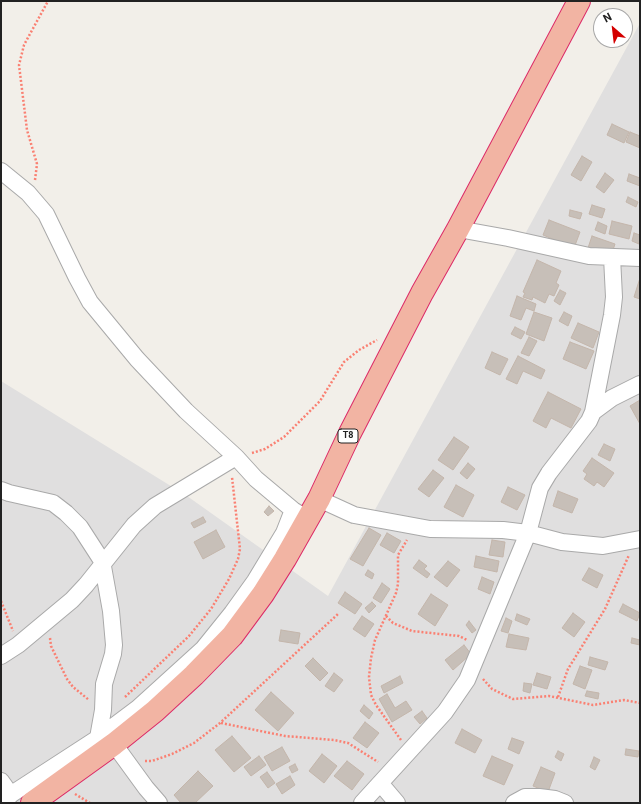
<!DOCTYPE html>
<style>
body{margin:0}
#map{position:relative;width:641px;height:804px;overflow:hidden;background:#f2efe9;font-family:Roboto,sans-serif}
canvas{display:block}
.frame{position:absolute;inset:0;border:2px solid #222;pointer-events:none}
.north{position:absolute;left:593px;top:8px;width:40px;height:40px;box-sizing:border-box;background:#fff;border:1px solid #a7a7a7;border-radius:50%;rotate:332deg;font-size:11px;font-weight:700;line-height:16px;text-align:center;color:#222}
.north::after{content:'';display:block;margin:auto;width:14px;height:18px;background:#d40000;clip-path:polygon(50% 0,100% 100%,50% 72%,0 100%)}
</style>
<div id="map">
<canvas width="641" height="804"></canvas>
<div class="frame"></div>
<div class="north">N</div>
</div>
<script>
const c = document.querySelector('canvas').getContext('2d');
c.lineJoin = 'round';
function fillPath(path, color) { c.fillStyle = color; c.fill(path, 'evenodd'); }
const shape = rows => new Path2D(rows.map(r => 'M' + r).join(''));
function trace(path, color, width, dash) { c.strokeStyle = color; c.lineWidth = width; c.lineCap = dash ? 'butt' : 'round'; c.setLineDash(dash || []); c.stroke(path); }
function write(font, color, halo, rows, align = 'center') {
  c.font = font + ' Roboto,sans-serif'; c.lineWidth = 3; c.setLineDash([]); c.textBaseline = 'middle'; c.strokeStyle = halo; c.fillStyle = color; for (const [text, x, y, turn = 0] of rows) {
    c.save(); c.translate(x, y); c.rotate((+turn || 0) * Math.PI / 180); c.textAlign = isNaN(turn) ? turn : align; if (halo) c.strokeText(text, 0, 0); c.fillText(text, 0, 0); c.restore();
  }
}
const residential = shape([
 [640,23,640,803,1,803,1,381,187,496,328,596]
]);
const building = shape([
 [612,124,629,132,624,143,607,135,612,124],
 [630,132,640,136,640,148,626,142,630,132],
 [582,156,592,162,581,181,571,175,582,156],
 [605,173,614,180,604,193,596,187,605,173],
 [629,174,640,178,640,186,627,181,629,174],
 [628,197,638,202,636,207,626,202,628,197],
 [592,205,605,209,602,218,589,214,592,205],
 [570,210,582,213,580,219,569,216,570,210],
 [549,220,580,232,574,248,543,235,549,220],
 [612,221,632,226,629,239,609,234,612,221],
 [598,222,607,226,605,234,595,230,598,222],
 [634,233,640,235,639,244,632,241,634,233],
 [592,236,615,244,611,256,588,248,592,236],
 [537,260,561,271,556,283,559,285,554,296,549,294,545,303,533,297,532,300,523,297,525,293,523,292,537,260],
 [640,278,640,299,634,297,640,278],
 [560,290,566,293,560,305,554,301,560,290],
 [517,296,536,304,534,311,526,308,521,320,510,316,517,296],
 [534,312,552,318,544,341,526,334,534,312],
 [564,312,572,316,568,326,559,321,564,312],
 [578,323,599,332,593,348,571,338,578,323],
 [515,327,525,332,521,339,511,334,515,327],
 [529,337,537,341,529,356,521,353,529,337],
 [570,342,594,351,586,369,563,359,570,342],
 [492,352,508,359,500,375,485,368,492,352],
 [518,356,545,370,541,379,523,371,517,384,506,379,518,356],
 [548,392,581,409,571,428,551,418,546,428,533,421,548,392],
 [640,400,640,424,630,406,640,400],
 [454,437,469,447,453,470,438,460,454,437],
 [604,444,615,449,610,461,598,455,604,444],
 [592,458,614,473,604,487,597,482,594,486,584,479,587,474,583,471,592,458],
 [468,463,475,469,467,479,460,473,468,463],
 [433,470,444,478,429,497,418,489,433,470],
 [456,485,474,495,463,517,444,507,456,485],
 [508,487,525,495,517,510,501,502,508,487],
 [558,491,578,499,572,513,553,506,558,491],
 [269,506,274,511,268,516,264,512,269,506],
 [203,517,206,522,194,528,191,523,203,517],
 [369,528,381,535,363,566,350,559,369,528],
 [216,530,225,547,203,559,194,542,216,530],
 [387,533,401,541,394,553,380,545,387,533],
 [492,540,505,542,503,557,489,555,492,540],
 [476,556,499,561,497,572,474,567,476,556],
 [419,560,427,566,424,569,430,574,427,578,413,568,419,560],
 [448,561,460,570,447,587,434,577,448,561],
 [589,568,603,575,597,588,582,580,589,568],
 [368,570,374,574,372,579,365,575,368,570],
 [482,577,494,582,490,594,478,589,482,577],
 [382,583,390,589,381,603,373,598,382,583],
 [345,592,362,604,355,614,338,603,345,592],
 [431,594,448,605,435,626,418,614,431,594],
 [372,602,376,606,369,613,365,608,372,602],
 [623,604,640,613,637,621,619,612,623,604],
 [573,613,585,622,574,637,562,628,573,613],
 [517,614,530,619,527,625,515,620,517,614],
 [362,616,374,624,365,637,353,629,362,616],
 [506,618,512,621,508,633,501,631,506,618],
 [469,621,476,630,472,633,466,625,469,621],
 [281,630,300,633,298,644,279,641,281,630],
 [509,634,529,638,526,650,506,647,509,634],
 [632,638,640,640,640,645,631,643,632,638],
 [464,645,471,654,453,670,445,660,464,645],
 [590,657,608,662,605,670,588,665,590,657],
 [313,658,328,673,320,681,305,666,313,658],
 [580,666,592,670,585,689,573,684,580,666],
 [334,673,343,680,334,692,325,686,334,673],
 [537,673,551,677,547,689,533,685,537,673],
 [400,676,403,683,384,693,381,686,400,676],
 [524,683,532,684,530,693,523,691,524,683],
 [587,691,599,693,598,699,585,696,587,691],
 [271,692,294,713,278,731,255,710,271,692],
 [387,694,395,708,406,701,412,710,392,722,379,699,387,694],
 [364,705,373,713,369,719,360,711,364,705],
 [422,711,427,718,420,724,414,717,422,711],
 [365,722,379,733,367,748,353,738,365,722],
 [462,729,482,740,475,753,455,743,462,729],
 [232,736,251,758,234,772,215,750,232,736],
 [512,738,524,742,519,754,508,749,512,738],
 [282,747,290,761,272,771,264,757,282,747],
 [626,749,639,751,638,757,625,755,626,749],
 [558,751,564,754,561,761,555,757,558,751],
 [322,754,337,766,324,783,309,771,322,754],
 [259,756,266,765,251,776,244,767,259,756],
 [492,756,513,765,504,785,483,776,492,756],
 [594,757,600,760,595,770,590,767,594,757],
 [347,761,364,774,352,790,334,776,347,761],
 [295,764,298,770,292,773,289,767,295,764],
 [541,767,555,773,548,792,533,786,541,767],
 [198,771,213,786,195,803,181,803,174,795,198,771],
 [267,772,275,783,268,788,260,777,267,772],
 [290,776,295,785,282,794,276,784,290,776]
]);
const path = shape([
 [35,180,37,164,27,130,19,65,24,45,48,1],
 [252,453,265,449,284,437,320,401,344,362,359,350,377,340],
 [1,601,13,631],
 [386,616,393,623,412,631,459,636,467,640],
 [50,638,51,646,67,679,73,687,89,700],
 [483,679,492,689,513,699,549,696,593,705,624,700,640,703],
 [125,697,189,636,211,609,229,579,238,559,240,549,232,477],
 [558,697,568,669,605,609,629,555],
 [221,723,285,736,334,740,348,743,378,762],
 [401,740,376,705,371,695,369,677,371,658,375,640,396,593,398,584,398,555,407,540],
 [145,761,152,761,172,754,194,743,220,723,338,614],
 [75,794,90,803]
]);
const minor = shape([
 [1,171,28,193,46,214,77,278,90,302,137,359,186,411,236,457,256,479,293,510,308,519],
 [458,229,508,238,589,256,640,258],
 [593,412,612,398,640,384],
 [1,490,9,493,53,503,66,513,80,527,102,561,111,611,114,645,113,654,104,684,103,710,98,738],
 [319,499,354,515,430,529,503,530,528,533,562,542,603,546,640,539],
 [1,656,18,645,72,600,86,585,134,525,155,506,236,457],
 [114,744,146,788,159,803],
 [1,781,11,795],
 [380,783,397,803],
 [1,801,98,738,138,708,203,649,232,613,255,581,284,533,293,510],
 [362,803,445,712,467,680,528,533,540,488,549,473,589,421,593,412,612,315,614,297,612,257],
 [514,803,525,797,539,797,555,799,565,803]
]);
const trunk = shape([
 [32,803,114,744,155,711,194,675,232,636,263,594,285,559,319,499,350,433,422,293,458,229,579,1]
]);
const shields = [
 [348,436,20]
];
const shieldNames = [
 ["T8",348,436]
];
fillPath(residential, '#e0dfdf');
fillPath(building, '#c7bfb8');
trace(building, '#c4b6ab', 1);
trace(minor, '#a9a9a9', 18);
trace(trunk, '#dc2a67', 24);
trace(path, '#fa8072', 2.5, [2, 2]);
trace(minor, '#fff', 16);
trace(trunk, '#f2b4a3', 22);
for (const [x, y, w] of shields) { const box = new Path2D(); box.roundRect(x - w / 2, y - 7, w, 14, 3); c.fillStyle = '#fff'; c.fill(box); trace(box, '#222', 1); }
write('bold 9px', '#222', null, shieldNames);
</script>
